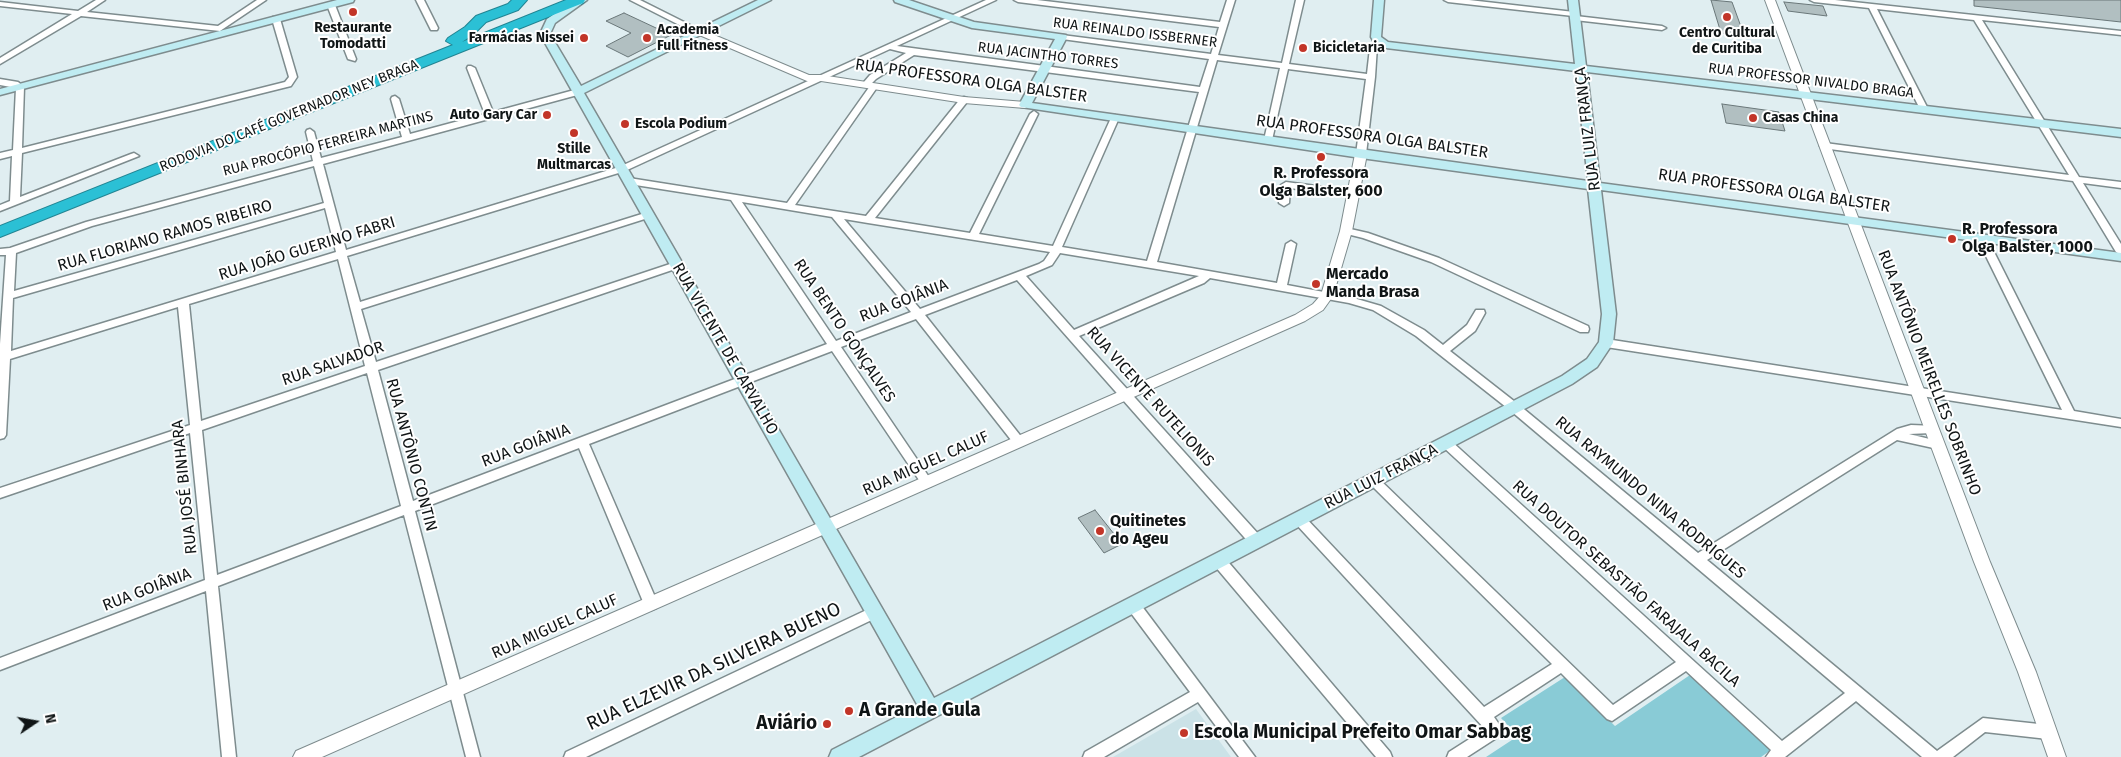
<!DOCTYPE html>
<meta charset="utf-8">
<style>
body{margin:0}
#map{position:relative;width:2121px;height:757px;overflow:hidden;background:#e0eef1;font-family:"Fira Sans",sans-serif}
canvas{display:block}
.north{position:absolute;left:10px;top:697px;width:50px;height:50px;-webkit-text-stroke:4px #fff;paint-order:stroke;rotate:78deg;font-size:14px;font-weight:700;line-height:20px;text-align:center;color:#101516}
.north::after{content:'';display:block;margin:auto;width:18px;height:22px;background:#101516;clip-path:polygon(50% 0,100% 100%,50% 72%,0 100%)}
</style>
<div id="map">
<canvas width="2121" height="757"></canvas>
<div class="north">N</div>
</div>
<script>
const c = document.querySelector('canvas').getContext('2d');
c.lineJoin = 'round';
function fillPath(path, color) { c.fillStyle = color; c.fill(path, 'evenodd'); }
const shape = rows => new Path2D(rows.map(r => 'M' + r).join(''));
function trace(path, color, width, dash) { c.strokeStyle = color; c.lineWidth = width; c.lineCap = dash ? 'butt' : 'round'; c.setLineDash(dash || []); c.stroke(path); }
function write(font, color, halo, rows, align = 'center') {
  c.font = font + ' "Fira Sans",sans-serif'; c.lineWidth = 4; c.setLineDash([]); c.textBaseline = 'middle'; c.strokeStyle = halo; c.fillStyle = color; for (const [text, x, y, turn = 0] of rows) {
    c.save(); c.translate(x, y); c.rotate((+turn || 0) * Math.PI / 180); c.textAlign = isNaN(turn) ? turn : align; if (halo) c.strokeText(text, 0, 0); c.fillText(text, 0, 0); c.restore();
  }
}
const built = shape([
 [1196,709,1231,757,1113,757]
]);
const green = shape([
 [1690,675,1771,750,1761,757,1486,757,1518,736,1501,718,1565,677,1615,726]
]);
const building = shape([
 [1711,0,1732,2,1744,35,1721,33,1711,0],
 [1974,0,2121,0,2121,22,1974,6,1974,0],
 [1784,2,1823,6,1827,16,1788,11,1784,2],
 [624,13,671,35,628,57,606,46,631,33,606,21,624,13],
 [1722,104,1779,112,1785,131,1726,123,1722,104],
 [1095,510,1122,544,1104,553,1078,518,1095,510]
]);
const minor = shape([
 [96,0,105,0,87,12,218,26,257,0,266,0,220,31,81,16,0,64,0,58,72,14,0,6,0,2,78,11,96,0],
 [416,0,424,0,438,28,437,30,431,30,416,0],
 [630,0,640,0,704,32,697,34,630,0],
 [986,0,996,0,897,46,1200,87,1209,59,1062,39,1058,37,1062,35,1211,54,1219,27,1018,2,1014,0,1037,0,1220,22,1227,0,1235,0,1218,55,1282,63,1296,0,1304,0,1289,64,1367,74,1370,48,1377,46,1375,77,1366,154,1361,157,1356,154,1366,79,1288,69,1272,140,1268,143,1264,140,1280,68,1217,60,1157,262,1277,283,1286,244,1291,241,1296,244,1287,285,1350,297,1381,306,1424,330,1443,345,1467,325,1476,310,1484,310,1485,313,1475,331,1450,351,1519,405,1698,553,1897,429,1911,425,1936,426,1938,429,1936,432,1932,433,1909,434,1942,442,1944,445,1942,448,1938,449,1897,440,1707,560,1937,751,1983,718,2048,725,2053,727,2055,732,2053,737,2048,739,1985,732,1953,757,1922,757,1856,701,1785,757,1766,757,1771,750,1686,671,1612,721,1607,719,1561,673,1494,717,1503,730,1501,735,1467,757,1447,757,1449,752,1485,729,1295,523,1293,519,1295,515,1299,514,1303,515,1484,707,1552,664,1370,484,1368,481,1370,478,1378,478,1613,705,1676,662,1442,446,1440,443,1442,440,1446,439,1450,440,1782,741,1845,693,1511,411,1416,336,1373,310,1349,303,1210,278,1204,283,1079,336,1261,537,1262,541,1261,545,1256,546,1251,545,1017,280,925,315,1023,439,1025,442,1023,445,1015,445,916,319,841,347,931,480,933,483,931,486,923,486,832,351,589,444,658,604,656,608,651,610,646,608,644,604,579,448,415,511,480,757,466,757,404,515,218,586,236,757,222,757,206,591,0,670,0,658,205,580,190,433,0,498,0,488,190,425,178,307,10,359,6,435,4,438,0,439,0,344,6,255,0,255,0,249,10,248,86,222,313,161,306,132,307,130,310,129,314,132,321,158,402,137,391,99,392,97,395,96,399,99,410,134,485,114,467,68,468,66,471,66,475,68,493,112,578,89,582,92,581,94,323,164,346,250,619,167,986,0],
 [890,49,906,53,870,75,864,82,864,86,870,86,787,203,629,178,624,181,629,184,731,200,827,344,413,501,378,370,681,267,682,265,681,263,673,263,376,362,361,309,651,217,653,215,648,212,645,213,360,302,347,256,625,171,890,49],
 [914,55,1199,92,1147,261,1062,247,1119,118,1115,115,1111,118,1053,246,979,234,1038,114,1034,111,1030,114,970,233,875,218,967,102,967,98,964,97,961,98,866,216,795,205,878,86,871,84,876,79,914,55],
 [314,166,324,203,14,291,16,253,92,226,314,166],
 [742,202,832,217,911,312,836,341,742,202],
 [325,208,336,252,11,351,13,298,325,208],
 [844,219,868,223,1050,252,1044,261,1039,264,920,309,844,219],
 [1060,253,1199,276,1074,330,1026,276,1052,265,1060,253],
 [338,259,365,366,201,421,189,304,338,259],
 [367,373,401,506,217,575,202,430,367,373],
 [1444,0,1469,0,1574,12,1578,14,1576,16,1662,26,1666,28,1662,30,1575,20,1571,18,1573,16,1448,2,1444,0],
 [1810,0,1835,0,2121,31,2121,35,1982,20,2079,177,2121,182,2121,188,2083,183,2121,244,2121,255,2116,252,2073,181,1822,148,1820,146,1825,143,2069,175,1974,20,1877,9,1928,109,1924,112,1920,109,1869,8,1814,2,1810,0],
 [328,3,335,5,356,59,355,61,348,59,327,5,328,3],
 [273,17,280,19,297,77,291,86,22,153,20,197,131,154,134,153,139,156,0,211,0,205,10,201,12,156,0,159,0,153,13,150,16,88,0,85,0,79,18,82,24,87,22,148,285,82,289,77,272,19,273,17],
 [1286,182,1354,191,1359,194,1354,197,1290,188,1289,203,1284,206,1279,203,1281,185,1286,182],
 [1346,228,1368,233,1439,258,1588,326,1589,329,1588,332,1580,332,1431,262,1363,238,1343,233,1341,231,1343,229,1346,228],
 [1982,235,1987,238,2074,411,2121,419,2121,427,1606,347,1601,343,1606,339,2062,410,1977,238,1982,235],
 [1219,556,1224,557,1390,752,1392,757,1376,757,1214,565,1213,561,1214,557,1219,556],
 [1133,599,1138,601,1255,757,1239,757,1198,702,1104,757,1083,757,1085,752,1190,692,1128,609,1126,605,1128,601,1133,599],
 [875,606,880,608,882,612,880,616,586,757,564,757,566,752,875,606]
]);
const tertiary = shape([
 [1765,0,1775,0,1990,562,2036,672,2066,757,2048,757,2018,672,1974,562,1765,0],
 [700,29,809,75,821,75,964,97,1025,102,1030,105,1025,108,964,103,821,81,807,81,697,34,695,32,700,29],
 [1361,151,1367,154,1352,231,1333,296,1323,310,1305,321,322,757,293,757,296,751,1295,315,1313,304,1321,295,1340,231,1355,154,1361,151]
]);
const secondary = shape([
 [337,0,354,0,353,2,0,95,0,89,337,0],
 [575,0,587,0,555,23,550,34,581,86,758,0,771,0,584,93,934,698,1562,376,1587,359,1599,342,1602,314,1588,189,1361,158,1021,107,1019,105,1055,39,972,28,895,2,894,0,909,0,974,22,1066,35,1067,37,1032,103,1588,181,1576,71,1386,48,1375,44,1371,37,1374,0,1384,0,1381,37,1388,42,1575,64,1568,0,1578,0,1586,66,2121,129,2121,137,1587,72,1600,183,2121,253,2121,261,1601,190,1616,314,1613,343,1597,367,1572,384,859,757,829,757,832,750,918,706,540,34,547,19,575,0]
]);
const motorway = shape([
 [512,0,527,0,518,10,486,22,475,33,462,42,566,0,585,0,583,3,0,237,0,226,453,45,446,41,448,38,465,27,476,16,508,4,512,0]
]);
const markers = [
 [353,12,5,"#c23528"],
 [1727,17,5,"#c23528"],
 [584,38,5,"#c23528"],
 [647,38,5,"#c23528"],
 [1303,48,5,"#c23528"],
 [547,115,5,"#c23528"],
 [1753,118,5,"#c23528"],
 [625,124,5,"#c23528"],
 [574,133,5,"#c23528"],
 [1321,157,5,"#c23528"],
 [1952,239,5,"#c23528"],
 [1316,284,5,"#c23528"],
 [1100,531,5,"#c23528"],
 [849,711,5,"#c23528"],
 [827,724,5,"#c23528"],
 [1184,733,5,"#c23528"]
];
const farPoinames = [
 ["Restaurante",353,28,"center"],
 ["Tomodatti",353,44,"center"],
 ["Academia",657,30],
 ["Full Fitness",657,46],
 ["Centro Cultural",1727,33,"center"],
 ["de Curitiba",1727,49,"center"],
 ["Farmácias Nissei",574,38,"right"],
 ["Bicicletaria",1313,48],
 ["Auto Gary Car",537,115,"right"],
 ["Casas China",1763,118],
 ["Escola Podium",635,124],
 ["Stille",574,149,"center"],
 ["Multmarcas",574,165,"center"]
];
const farStreetnames = [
 ["RUA REINALDO ISSBERNER",1135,33,7],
 ["RUA JACINTHO TORRES",1048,56,7],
 ["RUA PROFESSOR NIVALDO BRAGA",1811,81,7],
 ["RODOVIA DO CAFÉ GOVERNADOR NEY BRAGA",289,116,-22],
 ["RUA PROCÓPIO FERREIRA MARTINS",328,144,-15]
];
const streetNames = [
 ["RUA PROFESSORA OLGA BALSTER",971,81,8],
 ["RUA LUIZ FRANÇA",1588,129,-97],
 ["RUA PROFESSORA OLGA BALSTER",1372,137,8],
 ["RUA PROFESSORA OLGA BALSTER",1774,191,8],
 ["RUA FLORIANO RAMOS RIBEIRO",165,236,-16],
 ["RUA JOÃO GUERINO FABRI",307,249,-17],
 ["RUA GOIÂNIA",904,301,-21],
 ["RUA BENTO GONÇALVES",844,331,56],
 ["RUA VICENTE DE CARVALHO",725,349,60],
 ["RUA SALVADOR",333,364,-19],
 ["RUA ANTÔNIO MEIRELLES SOBRINHO",1929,373,69],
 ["RUA VICENTE RUTELIONIS",1150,397,48],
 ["RUA GOIÂNIA",526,446,-21],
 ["RUA ANTÔNIO CONTIN",411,455,75],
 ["RUA MIGUEL CALUF",926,464,-24],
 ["RUA LUIZ FRANÇA",1381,477,-27],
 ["RUA JOSÉ BINHARA",185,487,-96],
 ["RUA RAYMUNDO NINA RODRIGUES",1650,498,40],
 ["RUA DOUTOR SEBASTIÃO FARAJALA BACILA",1626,584,42],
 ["RUA GOIÂNIA",147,590,-21],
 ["RUA MIGUEL CALUF",555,627,-24]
];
const poiNames = [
 ["R. Professora",1321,174,"center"],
 ["Olga Balster, 600",1321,192,"center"],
 ["R. Professora",1962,230],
 ["Olga Balster, 1000",1962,248],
 ["Mercado",1326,275],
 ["Manda Brasa",1326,293],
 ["Quitinetes",1110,522],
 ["do Ageu",1110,540]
];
const nearStreetnames = [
 ["RUA ELZEVIR DA SILVEIRA BUENO",714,667,-25]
];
const nearPoinames = [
 ["A Grande Gula",859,711],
 ["Aviário",817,724,"right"],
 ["Escola Municipal Prefeito Omar Sabbag",1194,733]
];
fillPath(built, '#cbe2e7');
fillPath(green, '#89cbd6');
fillPath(building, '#b1bfc1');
trace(building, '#6a7779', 1);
trace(minor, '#7e8c8e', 3);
trace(tertiary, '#7e8c8e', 2);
trace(secondary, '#7e8c8e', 3);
trace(motorway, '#228492', 2);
fillPath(minor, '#fff');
fillPath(tertiary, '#fff');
fillPath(secondary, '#bfecf2');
fillPath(motorway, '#2bc0d5');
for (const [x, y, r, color] of markers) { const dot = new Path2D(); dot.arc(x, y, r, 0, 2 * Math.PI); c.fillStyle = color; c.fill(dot); trace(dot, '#fff', 2); }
write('bold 14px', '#101516', '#fff', farPoinames, 'left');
write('14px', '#101516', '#fff', farStreetnames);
write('16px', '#101516', '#fff', streetNames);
write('bold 16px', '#101516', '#fff', poiNames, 'left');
write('19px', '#101516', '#fff', nearStreetnames);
write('bold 19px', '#101516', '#fff', nearPoinames, 'left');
</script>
